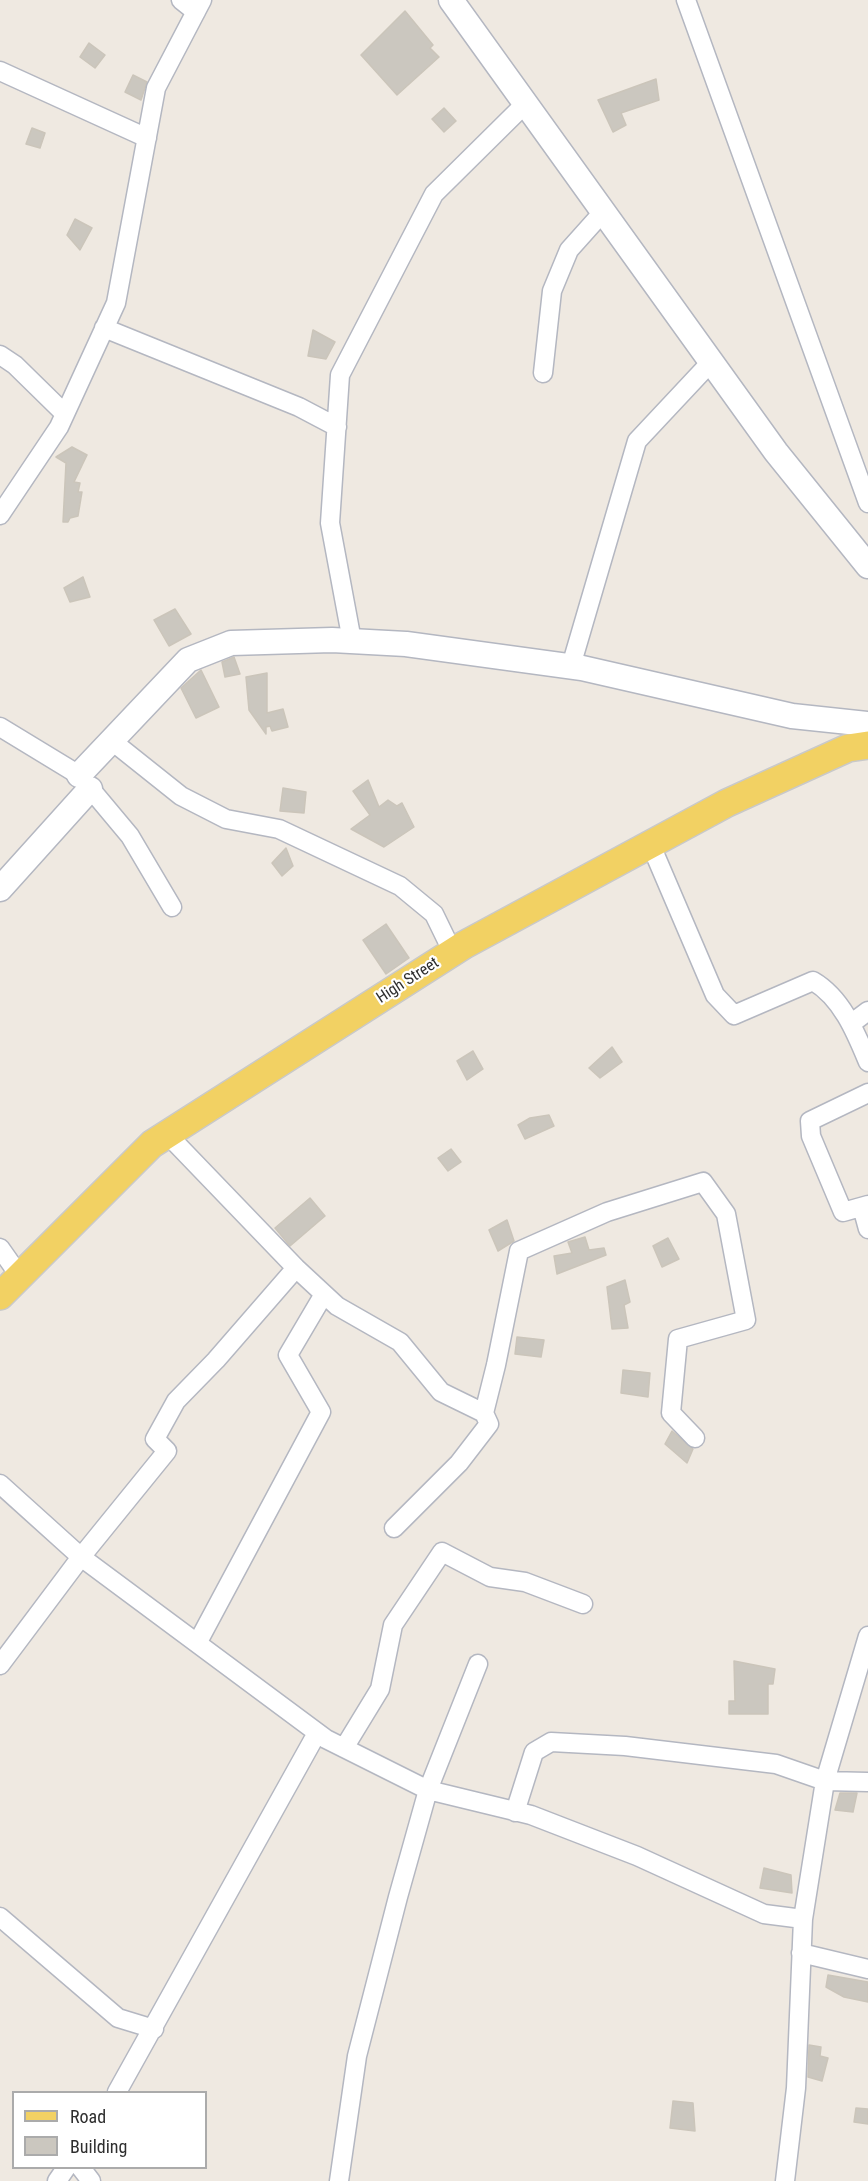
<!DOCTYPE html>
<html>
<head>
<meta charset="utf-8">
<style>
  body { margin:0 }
  #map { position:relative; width:868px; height:2181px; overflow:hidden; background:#efe9e1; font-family:"Roboto Condensed",sans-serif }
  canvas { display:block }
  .legend { position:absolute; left:12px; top:2091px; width:195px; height:78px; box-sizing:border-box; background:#fff; border:2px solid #ababab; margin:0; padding:8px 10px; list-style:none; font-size:18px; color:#2e2e2e }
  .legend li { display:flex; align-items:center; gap:12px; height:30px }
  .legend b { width:30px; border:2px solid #ababab }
</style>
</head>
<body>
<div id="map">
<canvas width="868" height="2181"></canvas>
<ul class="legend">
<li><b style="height:8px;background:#f2d163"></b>Road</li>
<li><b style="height:16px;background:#cbc7bf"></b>Building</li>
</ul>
</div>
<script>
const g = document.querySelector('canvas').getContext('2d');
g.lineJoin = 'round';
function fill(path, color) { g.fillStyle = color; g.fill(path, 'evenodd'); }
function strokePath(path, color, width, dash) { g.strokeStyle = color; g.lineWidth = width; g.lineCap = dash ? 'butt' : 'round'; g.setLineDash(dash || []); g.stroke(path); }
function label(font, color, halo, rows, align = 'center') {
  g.font = font + ' "Roboto Condensed",sans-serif'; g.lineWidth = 4.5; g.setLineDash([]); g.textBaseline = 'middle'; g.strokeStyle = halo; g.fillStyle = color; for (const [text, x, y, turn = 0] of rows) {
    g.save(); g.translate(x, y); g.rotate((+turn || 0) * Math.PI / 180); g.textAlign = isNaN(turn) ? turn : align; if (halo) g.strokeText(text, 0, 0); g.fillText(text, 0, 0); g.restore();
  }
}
const building = new Path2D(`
  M405 11 433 45 430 48 439 57 397 95 361 55Z
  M89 43 105 55 95 68 80 57Z
  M133 75 147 82 141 100 125 92Z
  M656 79 659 100 621 113 626 125 613 132 598 100Z
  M444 108 456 121 444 132 432 119Z
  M32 128 45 133 40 148 26 144Z
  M75 219 92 228 80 250 67 235Z
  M313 330 335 342 326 359 308 356Z
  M72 447 87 455 74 482 80 483 78 492H82L78 516 70 518 68 522H63L66 463 56 457Z
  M83 577 90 597 70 602 64 588Z
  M175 609 191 634 169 646 154 620Z
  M234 657 240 674 225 677 222 662Z
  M201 670 219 707 196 718 181 688Z
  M267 673V713L283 709 288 727 272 731 270 726 266 727V734L249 710 246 677Z
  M368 780 379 807 388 800 397 806 402 803 414 827 384 847 351 829 370 815 353 791Z
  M283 788 306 792 304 813 280 811Z
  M286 848 293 866 282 876 272 863Z
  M386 924 409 958 386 974 363 940Z
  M612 1047 622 1062 600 1078 589 1068Z
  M473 1051 483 1069 467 1080 457 1061Z
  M549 1115 554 1126 525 1139 518 1125 530 1118Z
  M451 1149 461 1162 448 1171 438 1158Z
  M310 1198 325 1216 290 1246 275 1228Z
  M507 1220 514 1241 498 1251 489 1230Z
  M585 1237 589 1250 604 1248 606 1255 557 1274 554 1256 572 1253 568 1242Z
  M668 1238 679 1259 662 1267 653 1246Z
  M625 1280 630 1302 624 1305 628 1328 612 1329 607 1287Z
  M517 1337 544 1340 541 1357 515 1354Z
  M623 1370 650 1373 648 1397 621 1393Z
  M672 1431 693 1449 687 1463 665 1444Z
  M734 1661 775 1669 773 1684H768V1714H729V1701H735Z
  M840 1793H857L853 1812 835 1810Z
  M764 1868 791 1875 792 1893 760 1888Z
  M828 1975 868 1982V2002L844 1997 826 1987Z
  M809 2045 821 2047 820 2056 828 2058 822 2081 808 2077Z
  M673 2101 693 2103 695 2131 670 2128Z
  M856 2108 868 2109V2124L854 2122Z`);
const street = new Path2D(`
  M181 0 196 12
  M686 0 868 503
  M0 71 147 138
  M104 328 299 407 337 427
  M0 355 15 365 65 414
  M543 373 552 291 569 250 603 212
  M0 515 59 427 116 303 156 88 202 0
  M352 641 330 523 340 375 434 194 525 104
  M571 666 637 441 711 362
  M0 727 79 775 130 836 172 907
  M112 741 181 796 226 819 279 829 400 886 434 914 453 953
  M650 843 715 995 734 1015 813 981C842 998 856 1033 868 1062
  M852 1023 868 1011
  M868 1093 810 1121 811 1136 843 1212 868 1205
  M168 1135 296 1268 337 1306 400 1342 441 1392 484 1413 489 1424 459 1463 394 1528
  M862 1207 868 1229
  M0 1248 19 1275
  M484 1413 496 1365 519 1251 607 1212 703 1182 726 1214 746 1320 678 1339 671 1413 695 1438
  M0 1484 81 1557 326 1739 428 1790 531 1815 637 1856 764 1914 803 1919
  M200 1638 321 1412 288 1355 324 1294
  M0 1665 81 1557 167 1451 155 1439 176 1401 216 1360 296 1268
  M344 1748 380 1689 393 1625 442 1552 490 1577 525 1582 583 1604
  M515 1812 534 1752 551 1742 625 1746 776 1764 825 1781 868 1782
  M0 1917 118 2018 154 2029
  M801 1953 868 1969
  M117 2092 317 1733
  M81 2168 91 2181
  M57 2181 66 2168
  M339 2181 357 2056 398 1897 428 1790 478 1664
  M785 2181 796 2088 803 1919 825 1781 868 1636`);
const secondary = new Path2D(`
  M451 0 776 452 868 566
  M79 775 188 660 231 643 332 640 406 644 582 668 792 716 868 724
  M0 889 90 789`);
const primary = new Path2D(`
  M0 1296 152 1144 464 945 727 803 848 748 868 745`);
const streetNames = [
  ["High Street",408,981,-33]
];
fill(building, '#cbc7bf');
strokePath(building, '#cbc5ba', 1.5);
strokePath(street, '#b4b7c1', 21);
strokePath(secondary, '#b4b7c1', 27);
strokePath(primary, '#c9c9c9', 30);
strokePath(street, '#fff', 18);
strokePath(secondary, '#fff', 24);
strokePath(primary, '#f2d163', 27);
label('16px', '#2e2e2e', '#fff', streetNames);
</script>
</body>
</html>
